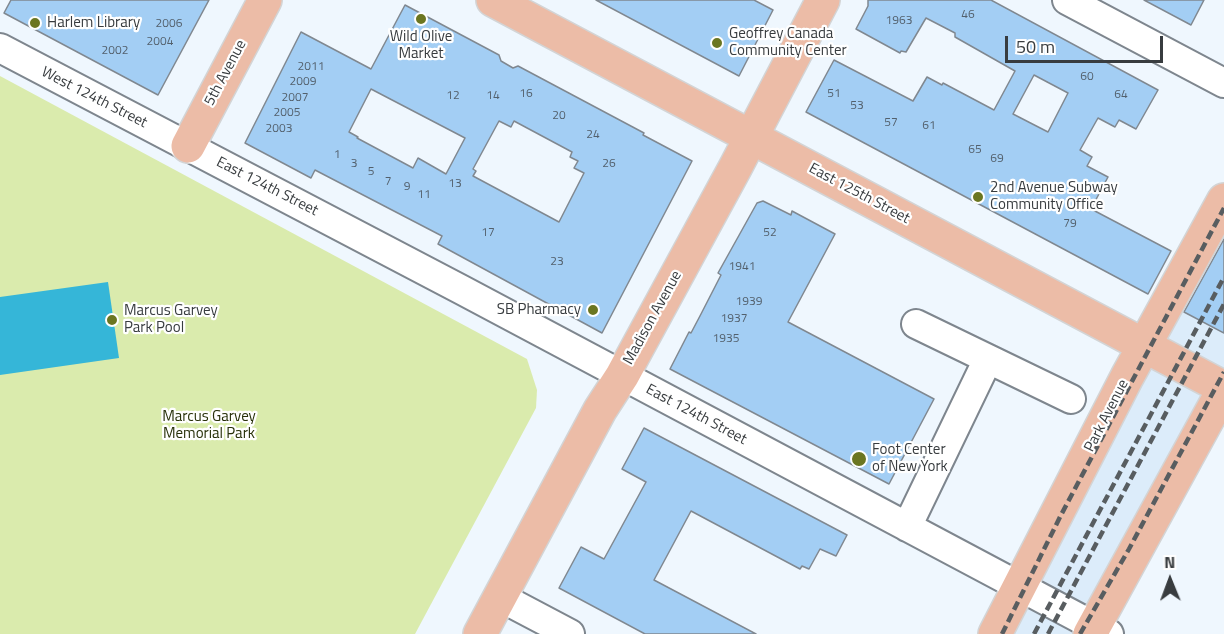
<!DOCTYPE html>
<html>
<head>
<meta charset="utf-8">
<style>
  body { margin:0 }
  #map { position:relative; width:1224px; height:634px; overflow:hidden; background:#eff7fe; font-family:"Titillium Web",sans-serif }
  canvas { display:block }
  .north { position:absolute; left:1140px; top:550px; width:60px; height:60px; -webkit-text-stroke:4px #fff; paint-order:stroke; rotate:359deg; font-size:16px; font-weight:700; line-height:24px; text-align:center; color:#383c3f }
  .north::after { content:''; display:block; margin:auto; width:21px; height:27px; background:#383c3f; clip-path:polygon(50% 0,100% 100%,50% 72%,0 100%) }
  .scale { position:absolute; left:1005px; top:36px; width:158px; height:27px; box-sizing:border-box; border:3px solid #383c3f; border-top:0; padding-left:8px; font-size:18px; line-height:21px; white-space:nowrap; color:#383c3f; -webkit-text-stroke:4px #fff; paint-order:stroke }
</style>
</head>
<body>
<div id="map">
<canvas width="1224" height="634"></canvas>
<div class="north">N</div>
<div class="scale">50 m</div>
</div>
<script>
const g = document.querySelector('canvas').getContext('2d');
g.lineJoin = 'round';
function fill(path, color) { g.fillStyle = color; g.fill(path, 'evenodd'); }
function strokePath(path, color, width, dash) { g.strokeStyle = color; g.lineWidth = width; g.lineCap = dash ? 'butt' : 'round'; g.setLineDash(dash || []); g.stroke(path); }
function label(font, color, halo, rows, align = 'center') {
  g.font = font + ' "Titillium Web",sans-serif'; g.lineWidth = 4.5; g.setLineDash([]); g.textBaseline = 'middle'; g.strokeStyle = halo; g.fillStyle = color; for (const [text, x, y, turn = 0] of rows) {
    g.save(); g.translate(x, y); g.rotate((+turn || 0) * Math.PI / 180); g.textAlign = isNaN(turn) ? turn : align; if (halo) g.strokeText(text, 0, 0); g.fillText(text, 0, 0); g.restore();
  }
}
const built = new Path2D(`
  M1224 204V381L1085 634H998Z`);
const green = new Path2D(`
  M0 76 527 359 537 390 536 408 415 634H0Z`);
const water = new Path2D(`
  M108 282 119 358 0 375V297Z`);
const building = new Path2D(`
  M11 0H209L158 95 4 13Z
  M596 0H754L773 10 739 76Z
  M868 0H991L1158 90 1136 129 1119 120 1115 127 1098 118 1080 150 1092 157 1087 166 1108 177 1092 207 1093 210 1171 251 1148 294 806 112 834 60 913 101 927 77 942 85 943 83 994 110 1015 71 955 37V33L926 18 906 52 901 51 900 53 856 29 868 6ZM1034 75 1068 93 1048 132 1013 114Z
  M1144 0H1204L1191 25Z
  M405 5 499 55 501 61 513 68 518 66 644 133 643 135 692 161 602 333 438 244 442 236 315 170 311 178 245 143 301 32 371 69ZM371 89 465 138 446 174 418 158 413 168 357 138 358 137 349 132ZM499 121 511 127 514 121 572 152 570 157 578 161 574 168 584 173 559 222 473 176 476 171 473 169Z
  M763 201 791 215 792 211 835 234 788 322 934 399 889 484 670 369 689 332 691 333 701 314 721 275 718 273 757 203Z
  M1224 239V333L1184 312Z
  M644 428 847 535 836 556 820 549 809 569 802 566 800 569 691 511 654 580 756 634H645L559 588 581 547 604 559 646 482 622 469Z`);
const minor = new Path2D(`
  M1067 0 1224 83
  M0 48 462 290 1109 634
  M916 324 1071 399
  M907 527 988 359
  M500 597 570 634`);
const major = new Path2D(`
  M493 0 1224 388
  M188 146 265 0
  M480 634 600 410 622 376 735 168 823 0
  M995 634 1127 377 1224 200
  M1090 634 1224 389`);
const rail = new Path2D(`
  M1002 634 1061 515 1224 208
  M1034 634 1224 277
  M1048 634 1224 304
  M1080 634 1129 549 1224 372`);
const markers = [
  [421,19,6,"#6b7621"],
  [35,23,6,"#6b7621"],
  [717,43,6,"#6b7621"],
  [978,197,6,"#6b7621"],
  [593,310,6,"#6b7621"],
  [112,320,6,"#6b7621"],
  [859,459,8,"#6b7621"]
];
const numberNames = [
  ["46",968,15],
  ["1963",899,21],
  ["2006",169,24],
  ["2004",160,42],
  ["2002",115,51],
  ["2011",311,67],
  ["60",1087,77],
  ["2009",303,82],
  ["16",526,94],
  ["51",834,94],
  ["64",1121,95],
  ["12",453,96],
  ["14",493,96],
  ["2007",295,98],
  ["53",857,106],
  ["2005",287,113],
  ["20",559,116],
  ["57",891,123],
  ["61",929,126],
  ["2003",279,129],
  ["24",593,135],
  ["65",975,150],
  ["1",337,155],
  ["69",997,159],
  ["3",354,164],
  ["26",609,164],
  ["5",371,172],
  ["7",388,182],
  ["13",455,184],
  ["9",407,187],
  ["11",424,195],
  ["79",1070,224],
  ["17",488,233],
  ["52",770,233],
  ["23",557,262],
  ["1941",742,267],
  ["1939",749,302],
  ["1937",734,319],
  ["1935",726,339]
];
const poiNames = [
  ["Harlem Library",47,23],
  ["Geoffrey Canada",729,34],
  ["Community Center",729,51],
  ["Wild Olive",421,37,"center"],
  ["Market",421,54,"center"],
  ["2nd Avenue Subway",990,188],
  ["Community Office",990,205],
  ["SB Pharmacy",581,310,"right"],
  ["Marcus Garvey",124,311],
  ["Park Pool",124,328],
  ["Foot Center",872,450],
  ["of New York",872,467]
];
const streetNames = [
  ["5th Avenue",226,73,-62],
  ["West 124th Street",94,98,27],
  ["East 124th Street",267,187,27],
  ["East 125th Street",859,194,28],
  ["Madison Avenue",653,318,-61],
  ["East 124th Street",696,415,28],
  ["Park Avenue",1107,416,-63]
];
const parkNames = [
  ["Marcus Garvey",209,417],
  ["Memorial Park",209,434]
];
fill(built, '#dcecfa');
fill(green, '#daebad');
fill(water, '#35b6d8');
fill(building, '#a3cef4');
strokePath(building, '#808890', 1.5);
strokePath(minor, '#7e868e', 32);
strokePath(major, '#d3d4d5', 36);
strokePath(minor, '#fff', 28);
strokePath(major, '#ecbca7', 33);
strokePath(rail, '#585d60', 4.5, [9, 4.5]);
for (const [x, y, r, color] of markers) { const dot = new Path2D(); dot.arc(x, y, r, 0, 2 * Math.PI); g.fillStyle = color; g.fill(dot); strokePath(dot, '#fff', 2); }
label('12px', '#53606c', null, numberNames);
label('15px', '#383c3f', '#fff', poiNames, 'left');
label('15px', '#383c3f', '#fff', streetNames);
label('15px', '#273009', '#fff', parkNames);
</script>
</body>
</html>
